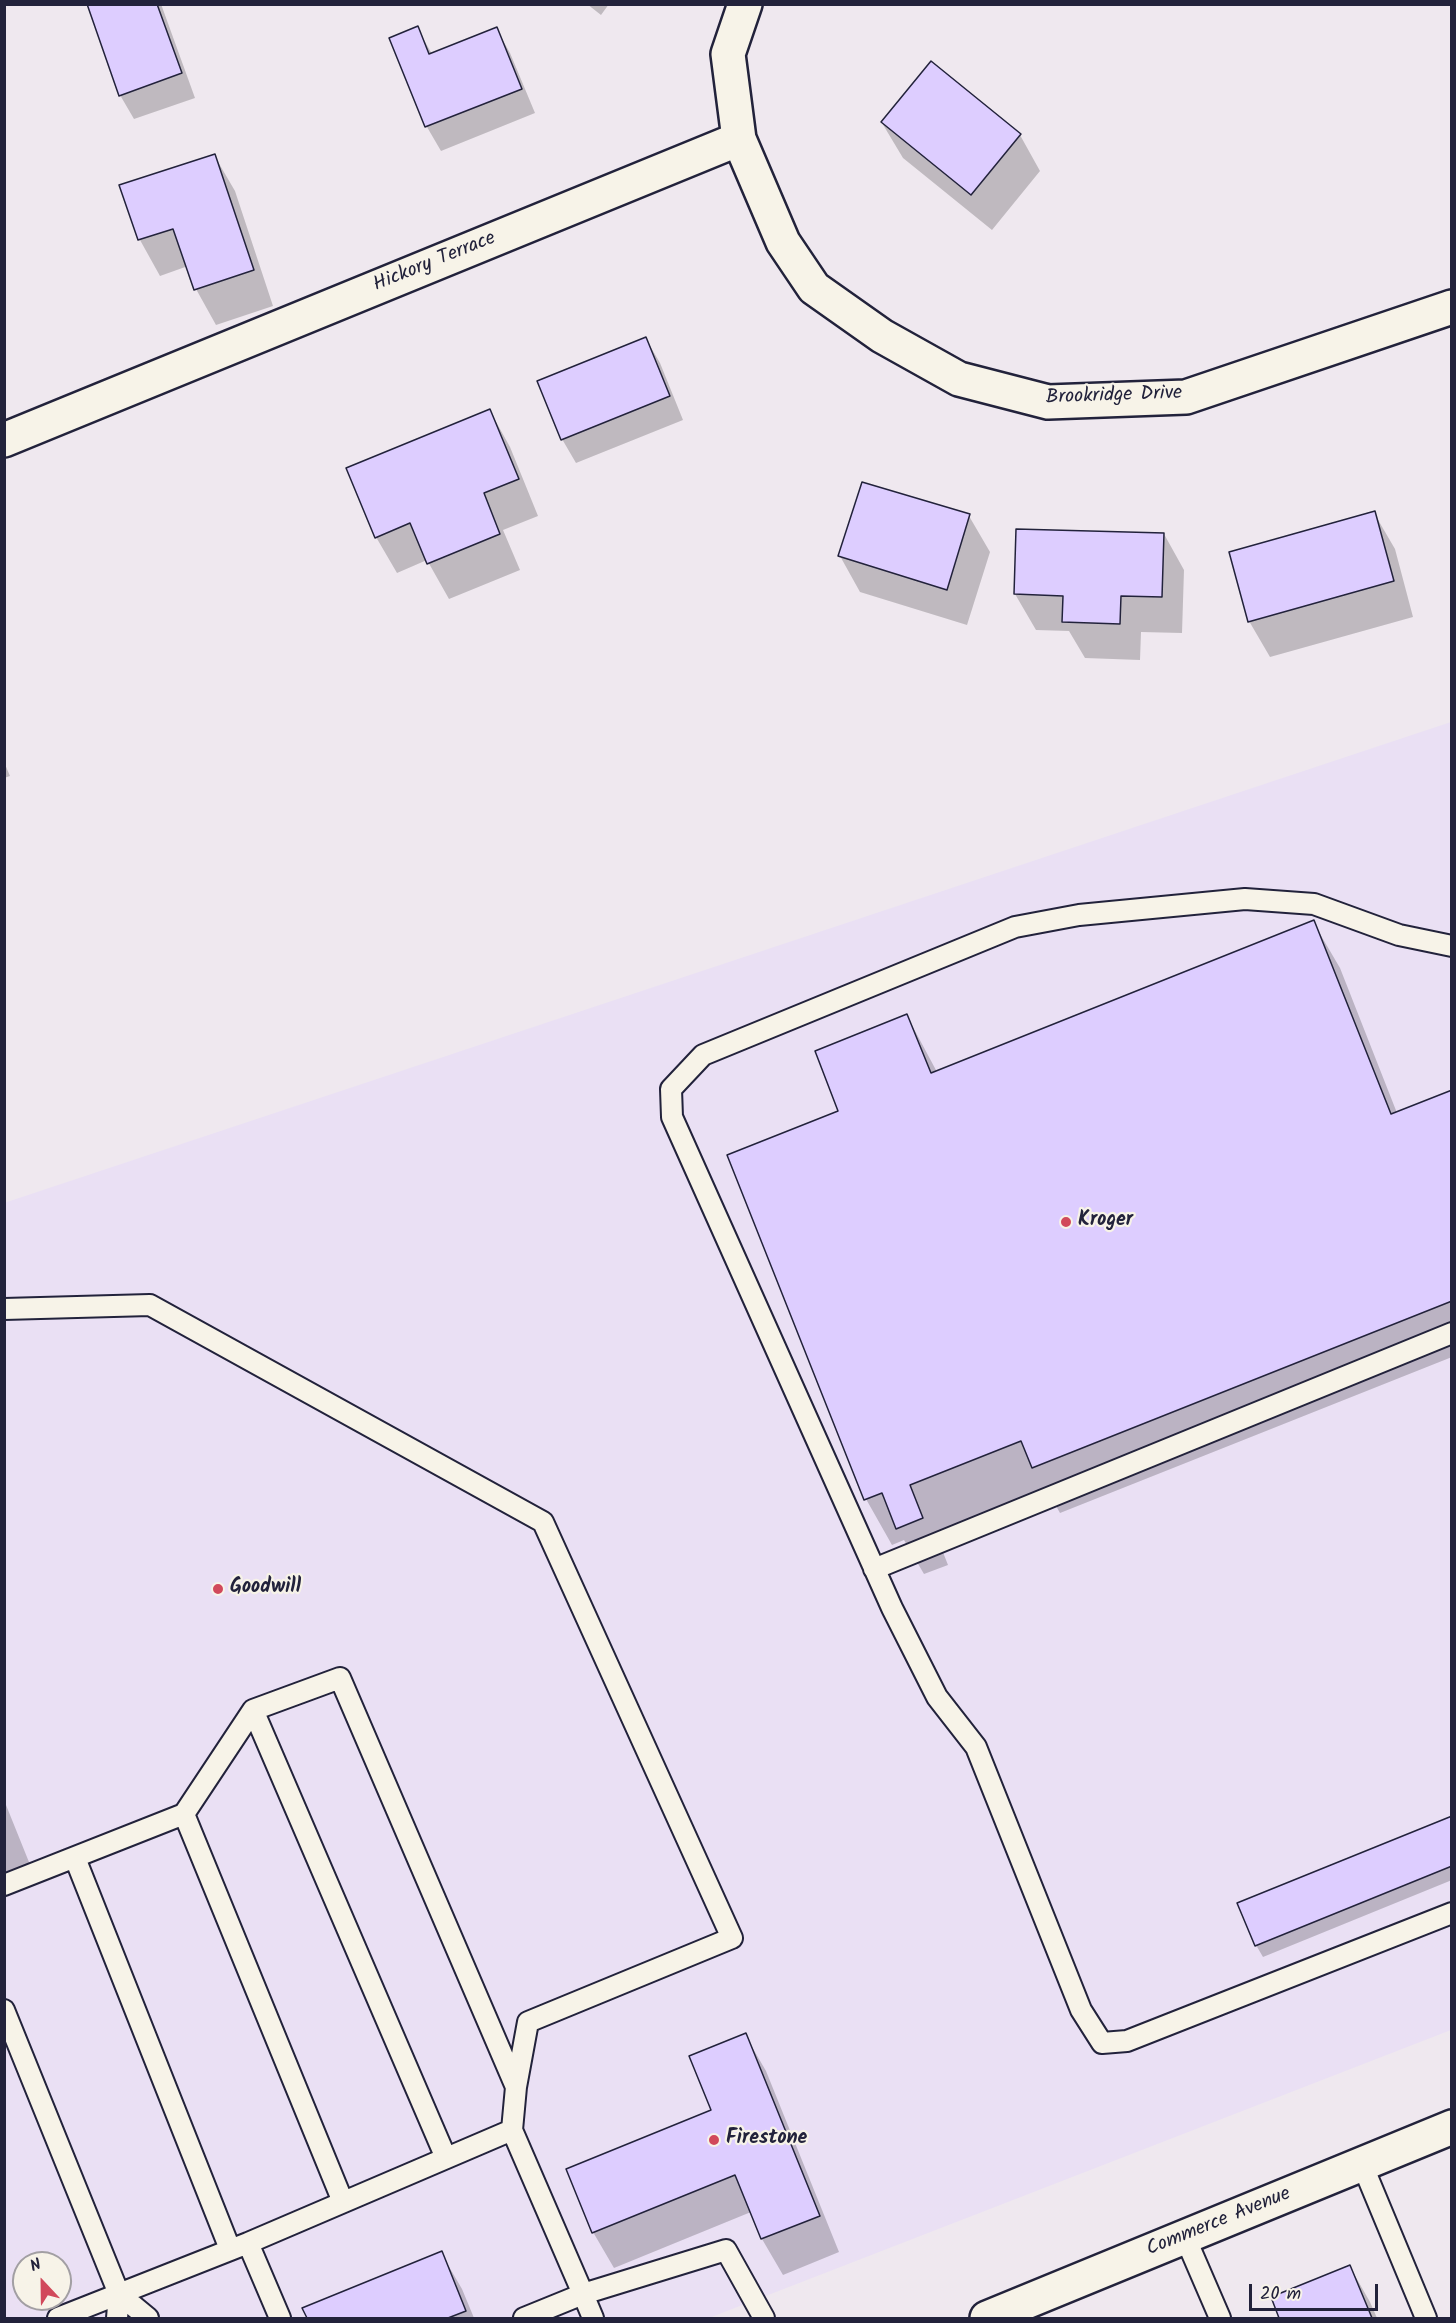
<!DOCTYPE html>
<html>
<head>
<meta charset="utf-8">
<style>
  body { margin:0 }
  #map { position:relative; width:1456px; height:2323px; overflow:hidden; background:#efe8ef; font-family:Kalam,sans-serif }
  canvas { display:block }
  .frame { position:absolute; inset:0; border:6px solid #22223b; pointer-events:none }
  .north { position:absolute; left:12px; top:2251px; width:60px; height:60px; box-sizing:border-box; background:#f7f3e8; border:2px solid #a29fa3; border-radius:50%; rotate:338deg; font-size:16px; font-weight:700; line-height:24px; text-align:center; color:#22223b }
  .north::after { content:''; display:block; margin:auto; width:21px; height:27px; background:#d1495b; clip-path:polygon(50% 0,100% 100%,50% 72%,0 100%) }
  .scale { position:absolute; left:1249px; top:2284px; width:129px; height:27px; box-sizing:border-box; border:3px solid #22223b; border-top:0; padding-left:8px; font-size:18px; line-height:21px; white-space:nowrap; color:#22223b; -webkit-text-stroke:4px #f7f3e8; paint-order:stroke }
</style>
</head>
<body>
<div id="map">
<canvas width="1456" height="2323"></canvas>
<div class="frame"></div>
<div class="north">N</div>
<div class="scale">20 m</div>
</div>
<script>
const g = document.querySelector('canvas').getContext('2d');
g.lineJoin = 'round';
function fill(path, color) { g.fillStyle = color; g.fill(path, 'evenodd'); }
function strokePath(path, color, width, dash) { g.strokeStyle = color; g.lineWidth = width; g.lineCap = dash ? 'butt' : 'round'; g.setLineDash(dash || []); g.stroke(path); }
function label(font, color, halo, rows, align = 'center') {
  g.font = font + ' Kalam,sans-serif'; g.lineWidth = 4.5; g.setLineDash([]); g.textBaseline = 'middle'; g.strokeStyle = halo; g.fillStyle = color; for (const [text, x, y, turn = 0] of rows) {
    g.save(); g.translate(x, y); g.rotate((+turn || 0) * Math.PI / 180); g.textAlign = isNaN(turn) ? turn : align; if (halo) g.strokeText(text, 0, 0); g.fillText(text, 0, 0); g.restore();
  }
}
const built = new Path2D(`
  M1451 722V2030L709 2318H5L4 1203ZM24 2263H60V2299H24Z`);
const shadow = new Path2D(`
  M88 4H161L195 98 134 119 120 95Z
  M587 4H609L601 15Z
  M417 28 432 54 496 28 510 53 535 113 441 151 427 127 391 38Z
  M882 123 1020 135 1040 171 992 230 903 158Z
  M214 155 235 191 273 306 216 325 196 289 188 266 160 276 140 240 121 186Z
  M646 339 660 363 683 420 576 463 562 439Z
  M490 411 510 447 538 516 503 530 520 570 449 599 427 560 397 573 376 537Z
  M1374 513 1395 549 1413 617 1270 657 1249 621Z
  M969 516 990 552 967 625 860 592 840 556Z
  M1017 530 1164 534 1184 570 1182 633 1141 632 1140 660 1085 658 1069 631 1036 630 1015 594Z
  M4 762 10 776 4 778Z
  M1313 922 1340 968 1397 1113 1452 1092V1357L1060 1513 1046 1488 935 1532 948 1565 924 1574 904 1540 892 1545 866 1499 840 1112 907 1016 937 1072Z
  M4 1800 35 1877 4 1889Z
  M1452 1818V1880L1263 1957 1256 1945Z
  M745 2035 766 2071 839 2252 783 2275 762 2239 751 2212 614 2268 593 2232 713 2111Z
  M441 2253 462 2289 474 2318H308L304 2309Z
  M1350 2267 1370 2302 1377 2318H1281L1273 2298Z`);
const building = new Path2D(`
  M87 4H157L182 73 119 96Z
  M418 26 429 54 497 27 522 89 425 127 389 38Z
  M931 61 1021 134 971 195 881 122Z
  M215 154 254 270 194 290 173 229 138 240 119 185Z
  M646 337 670 396 561 440 537 381Z
  M490 409 519 479 484 493 500 534 427 564 410 523 375 538 346 468Z
  M862 482 970 514 947 590 838 556Z
  M1375 511 1394 581 1248 622 1229 552Z
  M1016 529 1164 533 1162 597 1121 596 1120 624 1062 622 1063 596 1014 594Z
  M1314 920 1391 1114 1452 1090V1301L1032 1468 1021 1441 910 1485 923 1518 896 1529 882 1493 864 1500 727 1155 838 1111 815 1051 907 1014 931 1073Z
  M1452 1816V1866L1255 1946 1237 1903Z
  M746 2033 820 2216 761 2239 735 2175 592 2233 566 2169 711 2110 689 2056Z
  M442 2251 466 2311 448 2318H307L302 2308Z
  M1350 2265 1372 2318H1279L1271 2297Z`);
const lane = new Path2D(`
  M1452 946 1399 935 1314 904 1245 899 1079 915 1015 927 703 1055 671 1089 672 1117 892 1608 937 1697 976 1747 1081 2010 1102 2043 1127 2041 1452 1913
  M4 1309 150 1305 543 1522 732 1938 528 2022 516 2087 512 2130 248 2243 58 2318
  M874 1569 1452 1333
  M253 1710 446 2158
  M184 1814 343 2202
  M75 1858 230 2249
  M4 1885 184 1814 253 1710 340 1678 516 2087
  M4 2010 119 2294 117 2318
  M512 2130 583 2294 726 2250 764 2318
  M1362 2164 1426 2318
  M1185 2237 1220 2318
  M248 2243 280 2318
  M119 2294 148 2318
  M524 2318 583 2294 593 2318`);
const street = new Path2D(`
  M745 4 728 54 739 139 783 242 814 288 882 336 959 379 1048 402 1186 397 1452 307
  M4 440 739 139`);
const primary = new Path2D(`
  M987 2318 1452 2127`);
const markers = [
  [1066,1222,6,"#d1495b"],
  [218,1589,6,"#d1495b"],
  [714,2140,6,"#d1495b"]
];
const streetNames = [
  ["Hickory Terrace",435,263,-22],
  ["Brookridge Drive",1114,397,-2],
  ["Commerce Avenue",1219,2223,-22]
];
const poiNames = [
  ["Kroger",1078,1222],
  ["Goodwill",230,1589],
  ["Firestone",726,2140]
];
fill(built, '#eae0f4');
fill(shadow, '#0003');
fill(building, '#ddcdff');
strokePath(building, '#22223b', 1.5);
strokePath(lane, '#22223b', 24);
strokePath(street, '#22223b', 38);
strokePath(primary, '#22223b', 38);
strokePath(lane, '#f7f3e8', 20);
strokePath(street, '#f7f3e8', 33);
strokePath(primary, '#f7f3e8', 33);
for (const [x, y, r, color] of markers) { const dot = new Path2D(); dot.arc(x, y, r, 0, 2 * Math.PI); g.fillStyle = color; g.fill(dot); strokePath(dot, '#f7f3e8', 2); }
label('20px', '#22223b', '#f7f3e8', streetNames);
label('bold 20px', '#22223b', '#f7f3e8', poiNames, 'left');
</script>
</body>
</html>
